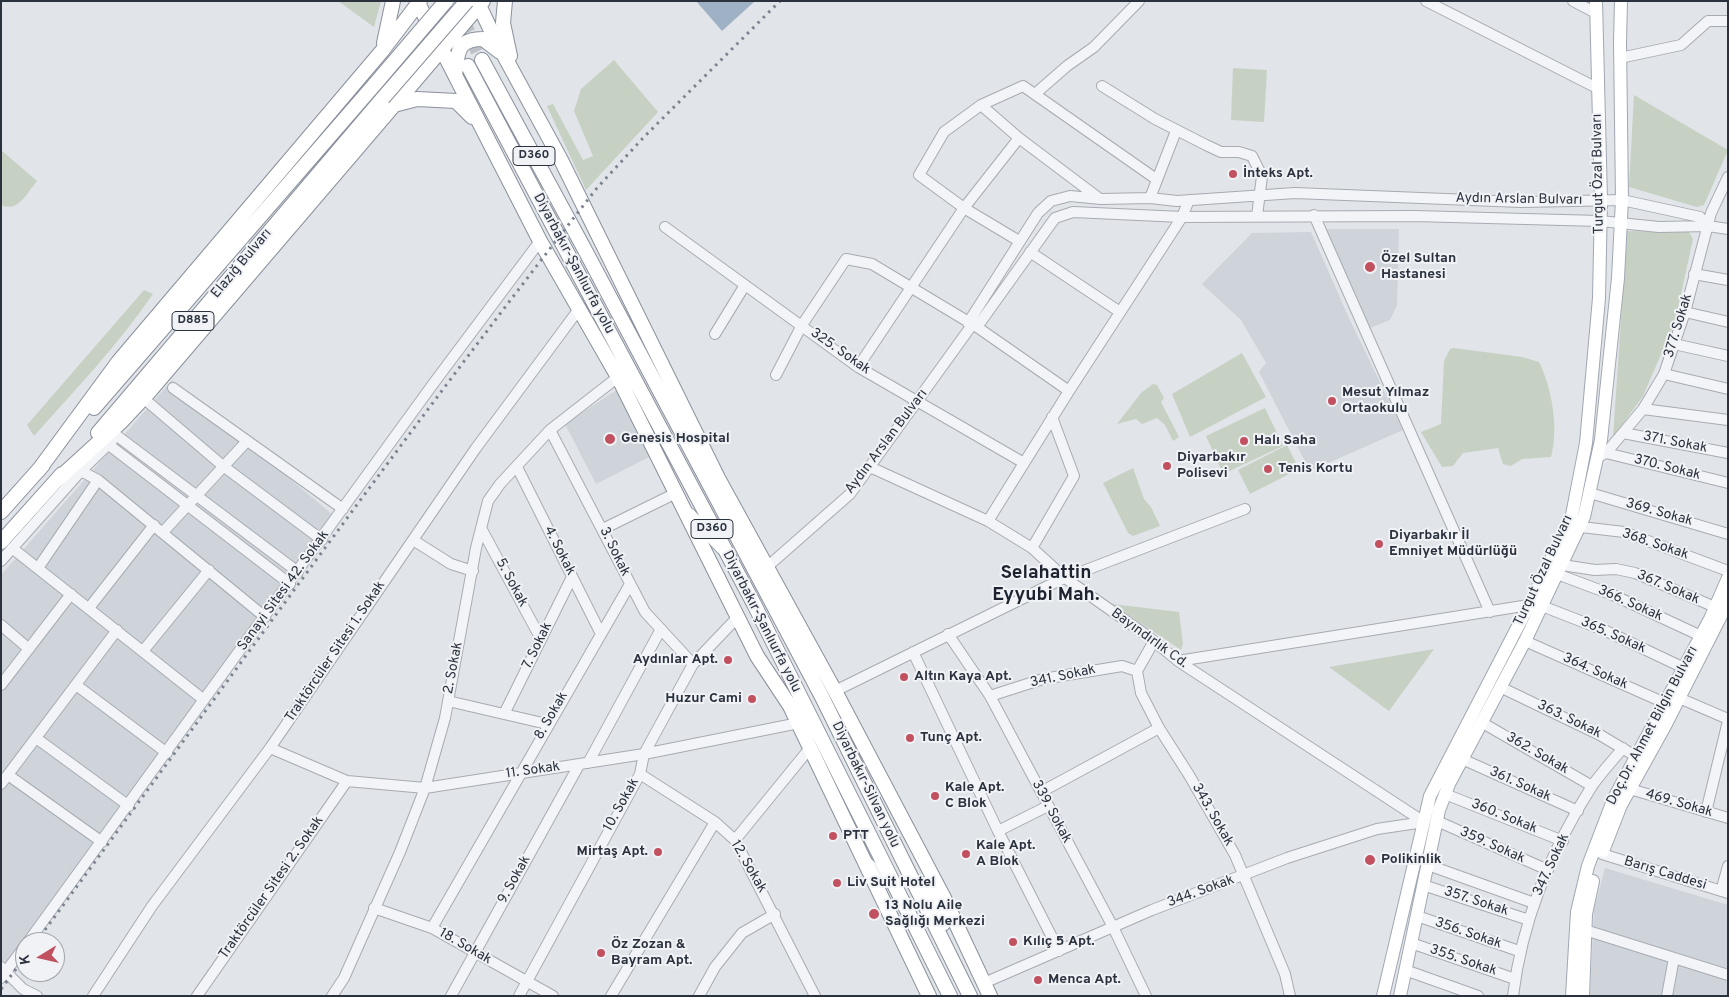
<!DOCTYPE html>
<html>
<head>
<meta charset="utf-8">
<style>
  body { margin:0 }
  #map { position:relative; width:1729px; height:997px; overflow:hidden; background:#e1e4e8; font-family:Overpass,sans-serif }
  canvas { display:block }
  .frame { position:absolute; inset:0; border:2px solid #2b323e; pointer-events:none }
  .north { position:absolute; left:15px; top:932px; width:50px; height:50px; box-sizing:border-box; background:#f0f2f6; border:1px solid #a1a5ac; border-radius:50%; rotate:261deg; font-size:14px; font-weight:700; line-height:20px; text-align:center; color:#2b323e }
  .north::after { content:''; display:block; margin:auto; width:18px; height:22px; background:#c25160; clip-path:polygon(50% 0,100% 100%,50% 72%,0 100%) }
</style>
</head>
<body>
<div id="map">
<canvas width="1729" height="997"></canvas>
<div class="frame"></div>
<div class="north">K</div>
</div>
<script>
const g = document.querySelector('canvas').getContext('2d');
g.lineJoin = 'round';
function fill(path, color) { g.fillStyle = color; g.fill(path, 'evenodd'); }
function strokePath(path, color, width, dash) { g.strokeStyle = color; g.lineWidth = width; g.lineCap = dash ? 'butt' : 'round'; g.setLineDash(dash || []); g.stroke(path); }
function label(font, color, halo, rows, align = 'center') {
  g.font = font + ' Overpass,sans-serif'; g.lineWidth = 4; g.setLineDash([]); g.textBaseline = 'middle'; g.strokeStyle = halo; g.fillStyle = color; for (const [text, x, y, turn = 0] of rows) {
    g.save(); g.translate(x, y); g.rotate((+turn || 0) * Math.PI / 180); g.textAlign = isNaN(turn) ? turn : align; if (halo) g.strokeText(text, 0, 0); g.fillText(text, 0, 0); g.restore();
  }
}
const built = new Path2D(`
  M1326 229H1399L1397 305 1390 320 1370 328Z
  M1311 232 1349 318 1403 430 1310 471 1259 372 1266 363 1241 320 1202 284 1252 233Z
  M172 380 333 515 80 868 1 971V575Z
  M618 389 655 454 596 484 565 424Z
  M1605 868 1728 905V996H1590L1594 910Z`);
const green = new Path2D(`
  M338 1H381L374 27Z
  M614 60 658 112 586 190 547 106 553 104 583 160 593 156 574 111 581 89Z
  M1233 68 1267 70 1264 122 1231 120Z
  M1634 95 1728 150 1704 205 1697 207 1629 187Z
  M1 150 37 181C27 193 18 213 1 205Z
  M1627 231 1689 232 1693 239 1675 322 1643 396 1613 437Z
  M144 290 153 294C118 345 75 390 34 436L27 425Z
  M1454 348 1522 357 1539 362C1552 388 1559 429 1551 457L1522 459 1511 466 1503 464 1498 448 1463 453 1453 466 1442 467 1421 432 1441 424 1444 361 1450 349Z
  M1242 353 1266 397 1190 437 1172 394Z
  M1153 384 1157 385 1164 398 1161 402 1179 437 1173 441 1165 425 1157 418 1142 424 1136 419 1117 424 1141 393Z
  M1265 408 1283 446 1223 474 1206 436Z
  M1287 445 1299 469 1250 494 1238 470Z
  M1133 468 1144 499 1151 507 1160 526 1133 536 1128 533 1103 483Z
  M1112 604 1179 612 1183 644 1181 650Z
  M1434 649 1389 711 1329 667Z`);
const water = new Path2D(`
  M696 1H753L754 2 722 31Z`);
const highwayTunnel = new Path2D(`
  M453 1 482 60`);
const minor = new Path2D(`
  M1426 1 1597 88
  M1573 1 1596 13
  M1620 58 1681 45 1708 21H1728
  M1102 86 1155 119 1206 145 1221 152H1239L1252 156 1262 176 1257 216
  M1035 94 1067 66 1094 47 1139 1
  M981 105 1019 138 1100 199
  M1150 198 1176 131
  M1314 215 1490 612
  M1708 226 1728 229
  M665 227 858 367 1024 463
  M1019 241 964 208 919 175 944 132 981 105 1023 86 1156 179
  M1030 252 1120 312
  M1694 274 1728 280
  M1685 312 1728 322
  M968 323 1038 213 1051 201 1070 196 1101 199 1150 198 1177 201 1295 193 1521 202 1622 200 1700 217 1708 226 1659 227 1600 221 1414 216 1182 217 1073 212 1055 218 977 327
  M715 334 745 285
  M1674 344 1728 356
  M858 367 964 208 1019 138
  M1664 374 1728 389
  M776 375 802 325 846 259 872 264 977 327 1069 391
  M173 388 343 509
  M142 397 223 466 322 540
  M1643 409 1728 420
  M550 430 645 612 693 664
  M1623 433 1728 453
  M116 435 298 572
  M109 445 290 584
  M1606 453 1728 483
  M1598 457 1606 453 1643 409 1664 374 1685 312 1711 213 1728 177
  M517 467 601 634
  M870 467 988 521 1032 548 1065 578 1149 637 1178 661 1424 822
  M81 471 98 480 265 617
  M1590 493 1728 534
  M988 521 1069 391 1182 217 1189 200
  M1581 527 1624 532 1728 571
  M481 528 541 639
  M603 529 676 493
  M163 532 247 441
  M413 540 451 564 473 571
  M12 548 204 700
  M1032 548 1074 476 1052 417
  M1 561 81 471 112 441
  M1562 565 1595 570 1616 569 1635 573 1715 607
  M767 567 850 494 972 325
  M38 568 98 480
  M1557 574 1613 595 1701 636
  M1542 606 1606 631 1684 668
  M89 608 154 525
  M1 625 29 649
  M948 634 990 696 1113 927 1146 996
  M1154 641 1137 671 1141 693 1159 728 1189 775 1235 855 1285 974 1290 996
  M1525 641 1665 703
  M143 651 209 570
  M913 652 998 831 1059 951
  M1178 661 1529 605
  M1 685 71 594
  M76 685 167 753
  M1500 687 1600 735 1637 757
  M835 691 1060 580 1245 509
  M990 696 1043 679 1122 666 1137 671
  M1679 698 1728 719
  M448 701 547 724
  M504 714 572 577
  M1481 722 1592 786
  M36 738 129 806
  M270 748 347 781 425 788 644 754 799 723
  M1462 759 1578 811
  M588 763 661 629
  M640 774 715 822 735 840 815 996
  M8 775 102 842
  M1 784 117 630
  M1630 789 1728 818
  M1041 792 1159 728
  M1445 794 1563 841
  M1706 812 1728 721
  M1437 821 1548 870
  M998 831 1048 806
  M735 840 810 748
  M1602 854 1728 893
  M867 862 892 884
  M1428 865 1534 903
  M1423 885 1529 920
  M1721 891 1728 866
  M374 908 432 928 553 996
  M1417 916 1519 951
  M432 928 630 584
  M1585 930 1728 975
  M28 942 433 384 540 241
  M1411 943 1515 979
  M1 967 23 989 37 996
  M1405 970 1478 996
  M1 978 25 946
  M984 983 1152 910 1287 858 1377 829 1424 822
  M93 996 152 906 270 748 476 448 579 309
  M197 996 347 781
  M332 996 344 978 400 852 425 788 445 718 476 548 488 501 500 484 550 430 618 377
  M451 996 579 765
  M519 996 640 774 644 754 693 664 733 622
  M611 996 715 822
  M699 996 715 967 742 933 775 914
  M1513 996C1522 921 1551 850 1592 786 1601 773 1613 760 1623 748
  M1667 996 1674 958`);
const major = new Path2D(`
  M689 514 722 548
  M1603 851 1621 805 1666 724 1728 602
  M1383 996 1430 796 1529 605 1572 515 1586 443 1599 298 1601 201 1596 1
  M1400 996 1439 810 1449 784 1525 641 1584 517 1601 440 1618 278 1622 200 1620 42 1621 1
  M1572 996 1577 912 1588 866 1614 798 1710 619 1728 578
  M1583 996 1586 914 1593 881`);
const highway = new Path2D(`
  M417 1 540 241 618 377 757 656 790 706 929 996
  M477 1 495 39 561 160 718 478 835 691 944 898 990 996
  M505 1 503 23 510 56
  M384 43 393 1
  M482 60 586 252 822 697 970 996
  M468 66 754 604 950 996
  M455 75C458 53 456 39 483 39L500 52
  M398 104 417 99 456 101 472 117
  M94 408 375 84
  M98 433 383 98
  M38 471 119 361 382 51 420 1
  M56 481 122 421 149 392 483 1
  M1 512 43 465
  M1 542 62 474
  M928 883 943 924`);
const rail = new Path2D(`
  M36 942C222 690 404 435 597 188L644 137 780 1
  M1 989 25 957`);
const highwayBridge = new Path2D(`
  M375 84 446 1
  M383 98 467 1`);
const markers = [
  [1233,174,5,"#c25160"],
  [1370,267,6,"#c25160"],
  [1332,401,5,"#c25160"],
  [610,439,6,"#c25160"],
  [1244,441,5,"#c25160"],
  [1167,466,5,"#c25160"],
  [1268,469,5,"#c25160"],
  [1379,544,5,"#c25160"],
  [728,660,5,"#c25160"],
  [904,677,5,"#c25160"],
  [752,699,5,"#c25160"],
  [910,738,5,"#c25160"],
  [935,796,5,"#c25160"],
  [833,836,5,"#c25160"],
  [658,852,5,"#c25160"],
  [966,854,5,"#c25160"],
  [1370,860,6,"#c25160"],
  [837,883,5,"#c25160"],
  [874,914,6,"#c25160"],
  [1013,942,5,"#c25160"],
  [601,953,5,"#c25160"],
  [1038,980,5,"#c25160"]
];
const shields = [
  [534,156,42],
  [193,321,42],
  [712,529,42]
];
const shieldNames = [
  ["D360",534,156],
  ["D885",193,321],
  ["D360",712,529]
];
const poiNames = [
  ["İnteks Apt.",1243,174],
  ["Özel Sultan",1381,259],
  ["Hastanesi",1381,275],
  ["Mesut Yılmaz",1342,393],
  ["Ortaokulu",1342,409],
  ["Genesis Hospital",621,439],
  ["Halı Saha",1254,441],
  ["Diyarbakır",1177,458],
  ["Polisevi",1177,474],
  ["Tenis Kortu",1278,469],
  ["Diyarbakır İl",1389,536],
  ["Emniyet Müdürlüğü",1389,552],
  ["Aydınlar Apt.",718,660,"right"],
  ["Altın Kaya Apt.",914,677],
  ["Huzur Cami",742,699,"right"],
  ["Tunç Apt.",920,738],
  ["Kale Apt.",945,788],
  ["C Blok",945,804],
  ["PTT",843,836],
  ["Kale Apt.",976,846],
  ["A Blok",976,862],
  ["Mirtaş Apt.",648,852,"right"],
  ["Polikinlik",1381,860],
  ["Liv Suit Hotel",847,883],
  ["13 Nolu Aile",885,906],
  ["Sağlığı Merkezi",885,922],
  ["Kılıç 5 Apt.",1023,942],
  ["Öz Zozan &",611,945],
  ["Bayram Apt.",611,961],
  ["Menca Apt.",1048,980]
];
const streetNames = [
  ["Turgut Özal Bulvarı",1599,174,-91],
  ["Aydın Arslan Bulvarı",1519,200,1],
  ["Elazığ Bulvarı",242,264,-50],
  ["Diyarbakır-Şanlıurfa yolu",573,264,62],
  ["377. Sokak",1679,326,-73],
  ["325. Sokak",840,352,35],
  ["Aydın Arslan Bulvarı",887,442,-53],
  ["371. Sokak",1675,443,11],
  ["370. Sokak",1667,468,14],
  ["369. Sokak",1659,513,16],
  ["368. Sokak",1655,545,19],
  ["4. Sokak",559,551,63],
  ["3. Sokak",614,552,64],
  ["Turgut Özal Bulvarı",1544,571,-65],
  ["5. Sokak",511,583,62],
  ["367. Sokak",1668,588,23],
  ["Sanayi Sitesi 42. Sokak",284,591,-54],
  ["366. Sokak",1630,604,24],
  ["Diyarbakır-Şanlıurfa yolu",761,622,63],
  ["365. Sokak",1613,636,24],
  ["Bayındırlık Cd.",1149,639,36],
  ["7. Sokak",538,646,-64],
  ["Traktörcüler Sitesi 1. Sokak",336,652,-56],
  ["2. Sokak",454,668,-79],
  ["364. Sokak",1595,672,24],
  ["341. Sokak",1063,677,-12],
  ["8. Sokak",552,716,-60],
  ["363. Sokak",1569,720,26],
  ["Doç.Dr. Ahmet Bilgin Bulvarı",1653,726,-62],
  ["362. Sokak",1537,754,30],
  ["11. Sokak",533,771,-8],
  ["Diyarbakır-Silvan yolu",865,785,64],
  ["361. Sokak",1520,785,24],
  ["469. Sokak",1679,804,16],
  ["10. Sokak",622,805,-61],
  ["339. Sokak",1051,812,62],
  ["343. Sokak",1212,815,60],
  ["360. Sokak",1504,817,22],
  ["359. Sokak",1492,846,24],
  ["347. Sokak",1552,865,-65],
  ["12. Sokak",748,867,60],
  ["Barış Caddesi",1665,874,17],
  ["9. Sokak",515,880,-61],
  ["Traktörcüler Sitesi 2. Sokak",272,888,-55],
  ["344. Sokak",1201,892,-20],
  ["357. Sokak",1476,902,18],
  ["356. Sokak",1468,934,19],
  ["18. Sokak",465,947,30],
  ["355. Sokak",1463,961,19]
];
const districtNames = [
  ["Selahattin",1046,574],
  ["Eyyubi Mah.",1046,596]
];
fill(built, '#cfd3da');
fill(green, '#c6d1c3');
fill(water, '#9fb1c5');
strokePath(highwayTunnel, '#bdc0c6', 14, [14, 7]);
strokePath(minor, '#a7abb2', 12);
strokePath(major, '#a1a8b3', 14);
strokePath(highway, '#8a919d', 16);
strokePath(minor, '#f3f4f7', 10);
strokePath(major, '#fff', 12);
strokePath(highway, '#fff', 14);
strokePath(rail, '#7c8390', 3, [2.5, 5]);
strokePath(highwayBridge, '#8a919d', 16, []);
strokePath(highwayBridge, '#fff', 14);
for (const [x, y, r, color] of markers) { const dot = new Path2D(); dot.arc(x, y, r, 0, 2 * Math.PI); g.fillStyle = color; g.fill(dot); strokePath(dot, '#f0f2f6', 2); }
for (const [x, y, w] of shields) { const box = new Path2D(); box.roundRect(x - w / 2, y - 9.5, w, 19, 4); g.fillStyle = '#f0f2f6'; g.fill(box); strokePath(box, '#2b323e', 1); }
label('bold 12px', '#2b323e', null, shieldNames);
label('bold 14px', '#2b323e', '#f0f2f6', poiNames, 'left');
label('14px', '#2b323e', '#f0f2f6', streetNames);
label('bold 19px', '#1d232f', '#f0f2f6', districtNames);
</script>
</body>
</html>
